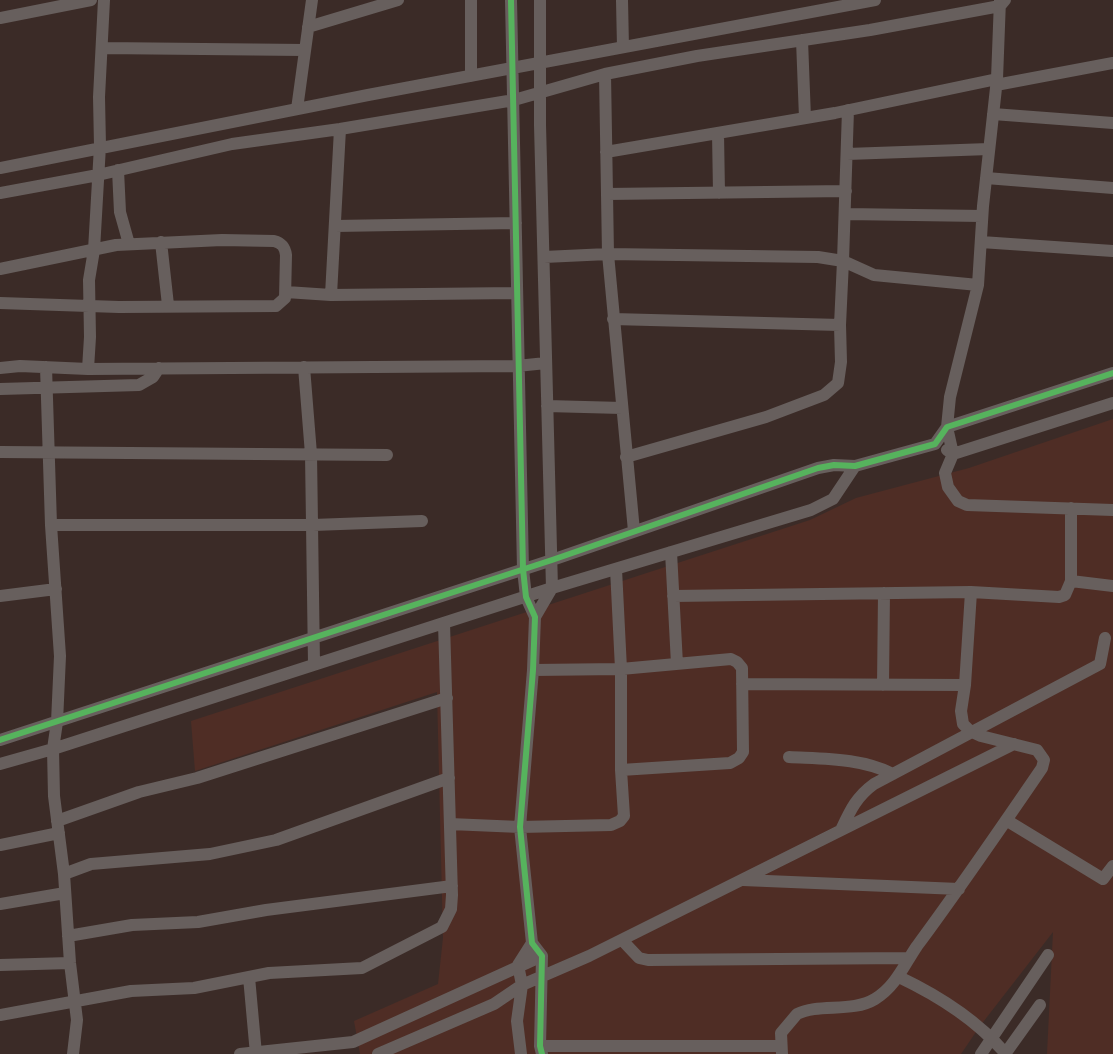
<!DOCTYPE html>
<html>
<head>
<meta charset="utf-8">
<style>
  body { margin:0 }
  canvas { display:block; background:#3b2b27 }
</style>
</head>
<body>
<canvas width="1113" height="1054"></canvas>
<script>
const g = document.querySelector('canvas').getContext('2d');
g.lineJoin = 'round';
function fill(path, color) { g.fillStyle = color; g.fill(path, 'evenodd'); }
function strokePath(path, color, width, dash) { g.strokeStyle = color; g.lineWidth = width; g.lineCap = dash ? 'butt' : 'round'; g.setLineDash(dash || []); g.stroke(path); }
const built = new Path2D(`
  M1113 419V1054H1047L1053 932 980 1026 961 1054H360L354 1021 438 984 443 938 437 692 195 771 191 721 810 520 856 498 969 468Z`);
const street = new Path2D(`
  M471 0V76
  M511 0 523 569 526 597 535 617 533 670 520 827 532 943 542 956 540 1046 542 1054
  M622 0 623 47
  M1000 0 997 79 983 206 978 285 950 397 947 427 953 454 945 473 948 487 958 501 967 505 1113 510
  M0 18 91 0
  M308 27 398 0
  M802 40 805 118
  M102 48 304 50
  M605 74 608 254 634 531
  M996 85 1113 63
  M297 109 312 0
  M993 114 1113 123
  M718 133 719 193
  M606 152 835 113 997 79
  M847 154 989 149
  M0 168 368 95 875 0
  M118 170 120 212 129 244
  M986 178 1113 188
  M0 193 98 175 232 144 340 129 514 100 605 74 697 56 870 30 1000 6 1005 0
  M607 194 846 191
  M846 214 982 216
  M335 226 516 223
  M161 242 168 305
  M981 242 1113 251
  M544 257 608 254 818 257 843 261 848 110
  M0 269 116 245 222 240 274 241C282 243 285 247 286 255L285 298 276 306 119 307 0 303
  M286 292 331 295 340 129
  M331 295 517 293
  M613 319 840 325
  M46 367 51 525 60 656 57 722 53 749 54 796 64 874 70 963 77 1020 73 1054
  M304 367 311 454 314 664
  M0 368 20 366 88 369 517 366 546 363
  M88 369 90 337 89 280 94 250 100 146 99 97 104 0
  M0 389 139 385 153 377 159 368
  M547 406 622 408
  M947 450 953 454 1113 403
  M0 452 387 455
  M626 457 766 417 824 395 838 383 841 362 840 325 843 261 874 275 978 285
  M51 525H313L422 521
  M671 552 677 664
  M1071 581 1113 586
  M0 596 56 589
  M673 596 971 592
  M535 617 552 588 540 125V0
  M533 670 621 669 731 659 737 662 742 668 743 752 739 758 730 763 621 770V669L616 569
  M742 684 965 685
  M883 685 884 593
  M0 740 552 560 818 468 834 465 855 466 935 444 947 427 1113 373
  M789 757C825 759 861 758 893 774
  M0 764 53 749 552 588 811 510 833 499 855 466
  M1006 820 1103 879 1113 866
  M57 821 139 792 197 778 447 698
  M450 824 520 827 611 825 620 821 624 816 621 770
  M841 830C850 811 856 797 874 784L1100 664 1105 638
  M0 845 59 833
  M64 874 91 864 210 854 276 840 449 778
  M743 880 959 889
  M0 904 65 893
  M68 936 132 925 198 922 266 910 452 886
  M622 940 639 958 648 960 909 958
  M0 965 70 963
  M249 977 256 1054
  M899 977C939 996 976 1019 1005 1053
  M0 1015 131 991 194 988 269 973 362 968 442 927 451 909 452 895 444 623
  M540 1046H781
  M240 1054 353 1042 542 956
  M378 1054 494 1004 522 985 589 956 1014 744
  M521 1054 517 1021 522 985 518 965 532 943
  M782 1054 781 1033 797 1014C819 1003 852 1013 875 999 896 986 904 965 917 946 960 888 1001 828 1042 768L1044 760 1037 750 981 736 970 731 963 724 961 711 965 685 971 592 1059 597 1065 595 1071 581V508
  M981 1054 1048 955
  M1005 1054 1040 1005`);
const cycleway = new Path2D(`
  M511 0 523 569 526 597 535 617 533 670 520 827 532 943 542 956 540 1046 542 1054
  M0 740 552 560 818 468 834 465 855 466 935 444 947 427 1113 373`);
fill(built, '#4f2d25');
strokePath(street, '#675f5d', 12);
strokePath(cycleway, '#56b35d', 6);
</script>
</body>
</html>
